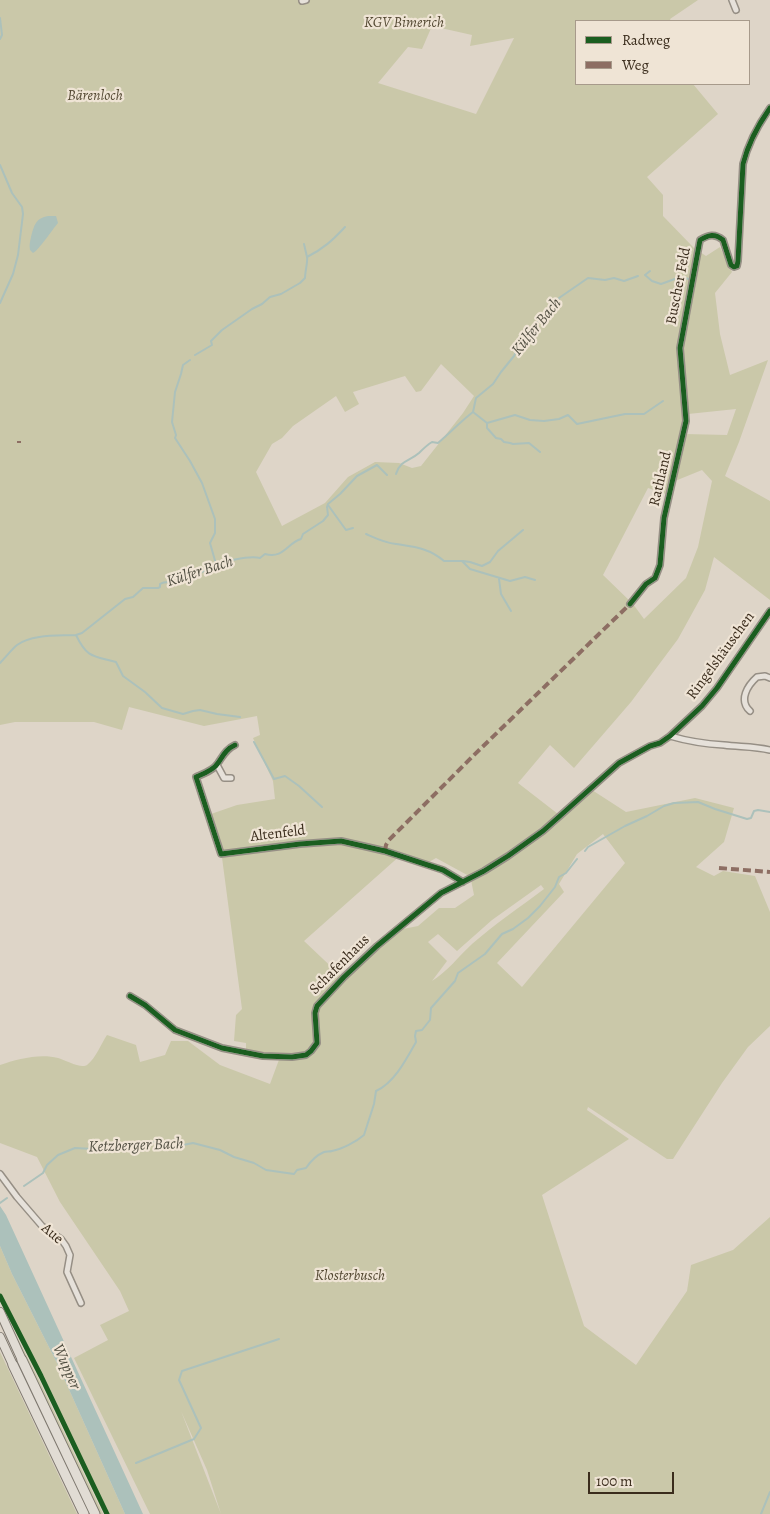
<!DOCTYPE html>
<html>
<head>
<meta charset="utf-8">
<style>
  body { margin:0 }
  #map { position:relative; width:770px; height:1514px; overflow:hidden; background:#ded5c8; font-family:Alegreya,serif }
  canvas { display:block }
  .legend { position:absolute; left:575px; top:20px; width:175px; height:65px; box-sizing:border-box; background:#efe4d5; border:1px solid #a79a8b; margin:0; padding:6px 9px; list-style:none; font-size:15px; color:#3a2c1c }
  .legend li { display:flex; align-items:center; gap:10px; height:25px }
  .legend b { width:25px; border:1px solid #a79a8b }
  .scale { position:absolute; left:588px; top:1472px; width:86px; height:22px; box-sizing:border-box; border:2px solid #3a2c1c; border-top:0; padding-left:6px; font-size:15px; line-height:18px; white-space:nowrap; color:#3a2c1c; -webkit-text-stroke:4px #efe4d5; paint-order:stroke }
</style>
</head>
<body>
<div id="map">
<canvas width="770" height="1514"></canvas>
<ul class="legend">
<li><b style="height:6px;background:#1b5e20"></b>Radweg</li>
<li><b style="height:6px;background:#8d6e63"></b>Weg</li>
</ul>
<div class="scale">100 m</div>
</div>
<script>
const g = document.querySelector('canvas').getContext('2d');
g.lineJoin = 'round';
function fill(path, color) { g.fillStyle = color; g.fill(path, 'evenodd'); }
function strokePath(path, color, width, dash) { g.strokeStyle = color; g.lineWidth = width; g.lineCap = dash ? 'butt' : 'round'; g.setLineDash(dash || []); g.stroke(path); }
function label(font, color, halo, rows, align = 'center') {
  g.font = font + ' Alegreya,serif'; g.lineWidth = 4.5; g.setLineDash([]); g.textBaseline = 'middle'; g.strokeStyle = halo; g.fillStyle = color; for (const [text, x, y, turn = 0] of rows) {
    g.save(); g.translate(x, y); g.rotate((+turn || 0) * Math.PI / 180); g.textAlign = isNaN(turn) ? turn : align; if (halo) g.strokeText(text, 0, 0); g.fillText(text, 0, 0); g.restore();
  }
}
const green = new Path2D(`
  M0 0H698L670 19 671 21H576V84H693L718 114 647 177 663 195V216L694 248 706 256 720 247 732 272 715 293 720 334 730 375 768 360 739 442 725 476 770 501V600L714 557 705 590 678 639 631 702 574 768 550 745 518 783 558 814C530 837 501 857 469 876L436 858 429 862 402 854 304 941 341 976 316 1005 315 1043 305 1053 299 1055 246 1051V1043L234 1041 236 1015 242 1009 221 850 211 814 237 805 275 799 273 781 253 738 260 735 257 716 204 726 129 707 122 730 94 722H15L0 725ZM432 26 472 35 470 46 514 38 476 114 378 83 408 47 422 49ZM441 364 474 396 463 413 421 466 412 468 399 463 375 462 348 477 325 503 282 526 256 472 272 444 282 438 293 426 336 396 345 412 359 404 353 392 405 376 416 392 421 391ZM736 409 727 435 685 434 675 481 702 470 712 481 698 547 686 578 644 619 633 604 603 575 648 488 669 495 685 416 688 414Z
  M592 790 626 812 695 798 734 808 724 842 696 867 714 876 723 871 755 876 770 912V1026L748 1047 722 1083 673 1159H667L588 1107 587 1110 629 1139 542 1195 584 1326 636 1365 687 1291 691 1265 733 1250 770 1217V1514H221L207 1470 181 1411 221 1514H150L74 1358 108 1340 100 1325 129 1311 120 1291 60 1202 37 1157 0 1143V1065C17 1059 40 1053 58 1058 65 1060 81 1069 87 1065 96 1058 101 1044 107 1035L136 1045 140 1062 165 1055 171 1041H188L220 1065 270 1084 280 1057C302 1061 302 1061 318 1044L316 1013 321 1004 385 942 403 929 418 926 439 908H455L474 895 471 880 486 873 555 826ZM603 834 625 863 522 987 497 963 564 892 559 884 577 854ZM541 885 544 889C520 907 495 924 472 944 459 956 447 972 432 981L447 961 428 942 438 934 457 951 492 920Z
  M0 1246 12 1274 58 1365 125 1514H109L42 1375 0 1294Z
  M8 1322 13 1329 38 1378 103 1514H100Z
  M0 1352 77 1514H0Z`);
const water = new Path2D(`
  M48 216H56L58 223C52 230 39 250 33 253L30 250C29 245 30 242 31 237 34 225 36 218 48 216Z
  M0 1206 6 1215 143 1514H125L58 1365 12 1274 0 1246Z`);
const stream = new Path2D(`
  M0 18 2 35 0 39
  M0 165 12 193 22 207 23 214 18 255 13 274 0 303
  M304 244 307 257
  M650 271 645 275 652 281 661 284C672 281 680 274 691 280
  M195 355 212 345 211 341 222 330 252 309 262 304 270 297 281 294 300 283 305 278C305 272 308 261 307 257 323 249 333 240 345 227
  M190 360 183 365 181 374 175 392 172 422 176 435 175 438 190 461 202 483 215 519V533L210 543 216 564
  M473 412 487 423 515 415 530 420 544 421 559 419 568 415 577 424 625 414H644L663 401
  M487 423V428L496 438 501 439 504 442 510 443 513 444 529 443 540 452
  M396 474C400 460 410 461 419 453 423 449 427 445 432 442L438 443C451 432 460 422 473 412L476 398 493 384 501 372 514 356 519 345 535 329 538 321 556 308 559 298 588 278 605 280 614 278 624 281 638 276
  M328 505 346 530 353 528
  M366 534C375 538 385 543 396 544 415 547 429 548 444 561H462L470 569 510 581 525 577 535 580
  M463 561 470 562 482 566 490 562 498 551 523 530
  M499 579 501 594 511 611
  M76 635 82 633 125 599 133 597 143 588H158L160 587V584C166 580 172 583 179 582 188 581 202 572 211 567 221 562 249 555 260 558L265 554C284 559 287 543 301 539L303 534 323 521 328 515 327 507 328 504 340 494 357 476 377 465 387 475
  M0 663C6 657 11 650 17 645 32 634 58 636 76 635 87 658 93 656 116 662L123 676 145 692 162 708 183 714 193 711 200 710 217 714 240 717
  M254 742 274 779 285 776 299 786 322 807
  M585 851 588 847 625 826 647 816 664 806 674 803 698 802 715 809 747 819 751 818 754 811 758 810 770 812
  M24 1186 43 1173 47 1165 58 1155 75 1148 93 1149 102 1146 132 1148 150 1142H159L163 1145 179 1147 183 1145 193 1143 220 1150 234 1157 254 1163 266 1170 294 1174 297 1170 306 1168C310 1162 317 1155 324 1152 326 1151 329 1152 332 1151 342 1149 356 1142 364 1135L374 1104 376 1091C394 1083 406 1060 416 1042L415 1036 416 1031 422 1030 430 1020 431 1008 455 981 458 973 485 954 502 934 513 929 528 918 540 906 555 887 559 877 566 873 577 859
  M0 1203 7 1198
  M136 1463 194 1439 201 1428 179 1380 182 1371 279 1339
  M761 1514 770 1492`);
const street = new Path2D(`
  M732 0 736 10
  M302 1 306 0
  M630 604 646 584 655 578 660 565 664 518 686 421 680 348 700 240C708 235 715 233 723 240L731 265 734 267 737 266 738 261 743 164C748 144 758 125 770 108
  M750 711C738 700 748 685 757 677L765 676 770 678
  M670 736C687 741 706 744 724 745 739 747 754 746 770 750
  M235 745C226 749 223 756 218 763 214 770 203 774 196 777L221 854 300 844 341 841 385 851 443 870 463 882
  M217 765 224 778H231
  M130 996 145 1005 175 1030 222 1048 263 1056 292 1057 306 1055 311 1051 317 1043 315 1013 317 1006 344 977 377 946 441 893 484 871 508 856 543 831 561 815 619 763 650 746 660 743 670 736 702 706 717 688 770 611
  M0 1174 17 1197 42 1226 61 1239 66 1246 70 1255 67 1272 81 1303`);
const primary = new Path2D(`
  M0 1312 22 1360
  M0 1337 13 1365`);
const highway = new Path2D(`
  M22 1360 95 1514
  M13 1365 84 1514`);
const quiet = new Path2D(`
  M19 441V443
  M385 851 386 845 389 840 473 756 630 604
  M719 868 770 872`);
const cycleway = new Path2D(`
  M630 604 646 584 655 578 660 565 664 518 686 421 680 348 700 240C708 235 715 233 723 240L731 265 734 267 737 266 738 261 743 164C748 144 758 125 770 108
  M235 745C226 749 223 756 218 763 214 770 203 774 196 777L221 854 300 844 341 841 385 851 443 870 463 882
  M130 996 145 1005 175 1030 222 1048 263 1056 292 1057 306 1055 311 1051 317 1043 315 1013 317 1006 344 977 377 946 441 893 484 871 508 856 543 831 561 815 619 763 650 746 660 743 670 736 702 706 717 688 770 611
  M0 1296 41 1376 107 1514`);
const parkNames = [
  ["KGV Bimerich",404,23],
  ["Bärenloch",95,96],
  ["Klosterbusch",350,1276]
];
const streetNames = [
  ["Buscher Feld",679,286,-79],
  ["Rathland",661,479,-77],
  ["Ringelshäuschen",721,656,-54],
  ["Altenfeld",278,834,-7],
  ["Schafenhaus",340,965,-45],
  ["Aue",52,1234,41]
];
const waterNames = [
  ["Külfer Bach",537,327,-51],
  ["Külfer Bach",200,572,-18],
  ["Ketzberger Bach",136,1146,-2],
  ["Wupper",66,1367,66]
];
fill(green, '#cac8a9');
fill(water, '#acc1bb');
strokePath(stream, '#acc1bb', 2);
strokePath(street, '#968f85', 8);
strokePath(primary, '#7e786f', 10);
strokePath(highway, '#7e786f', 11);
strokePath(street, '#e6e1da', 5);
strokePath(primary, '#e1dcd4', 8);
strokePath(highway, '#e1dcd4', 9);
strokePath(quiet, '#8d6e63', 4, [8, 4]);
strokePath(cycleway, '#1b5e20', 5);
label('italic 15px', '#544933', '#efe4d5', parkNames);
label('15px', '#3a2c1c', '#efe4d5', streetNames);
label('italic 16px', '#514f42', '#efe4d5', waterNames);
</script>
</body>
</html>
